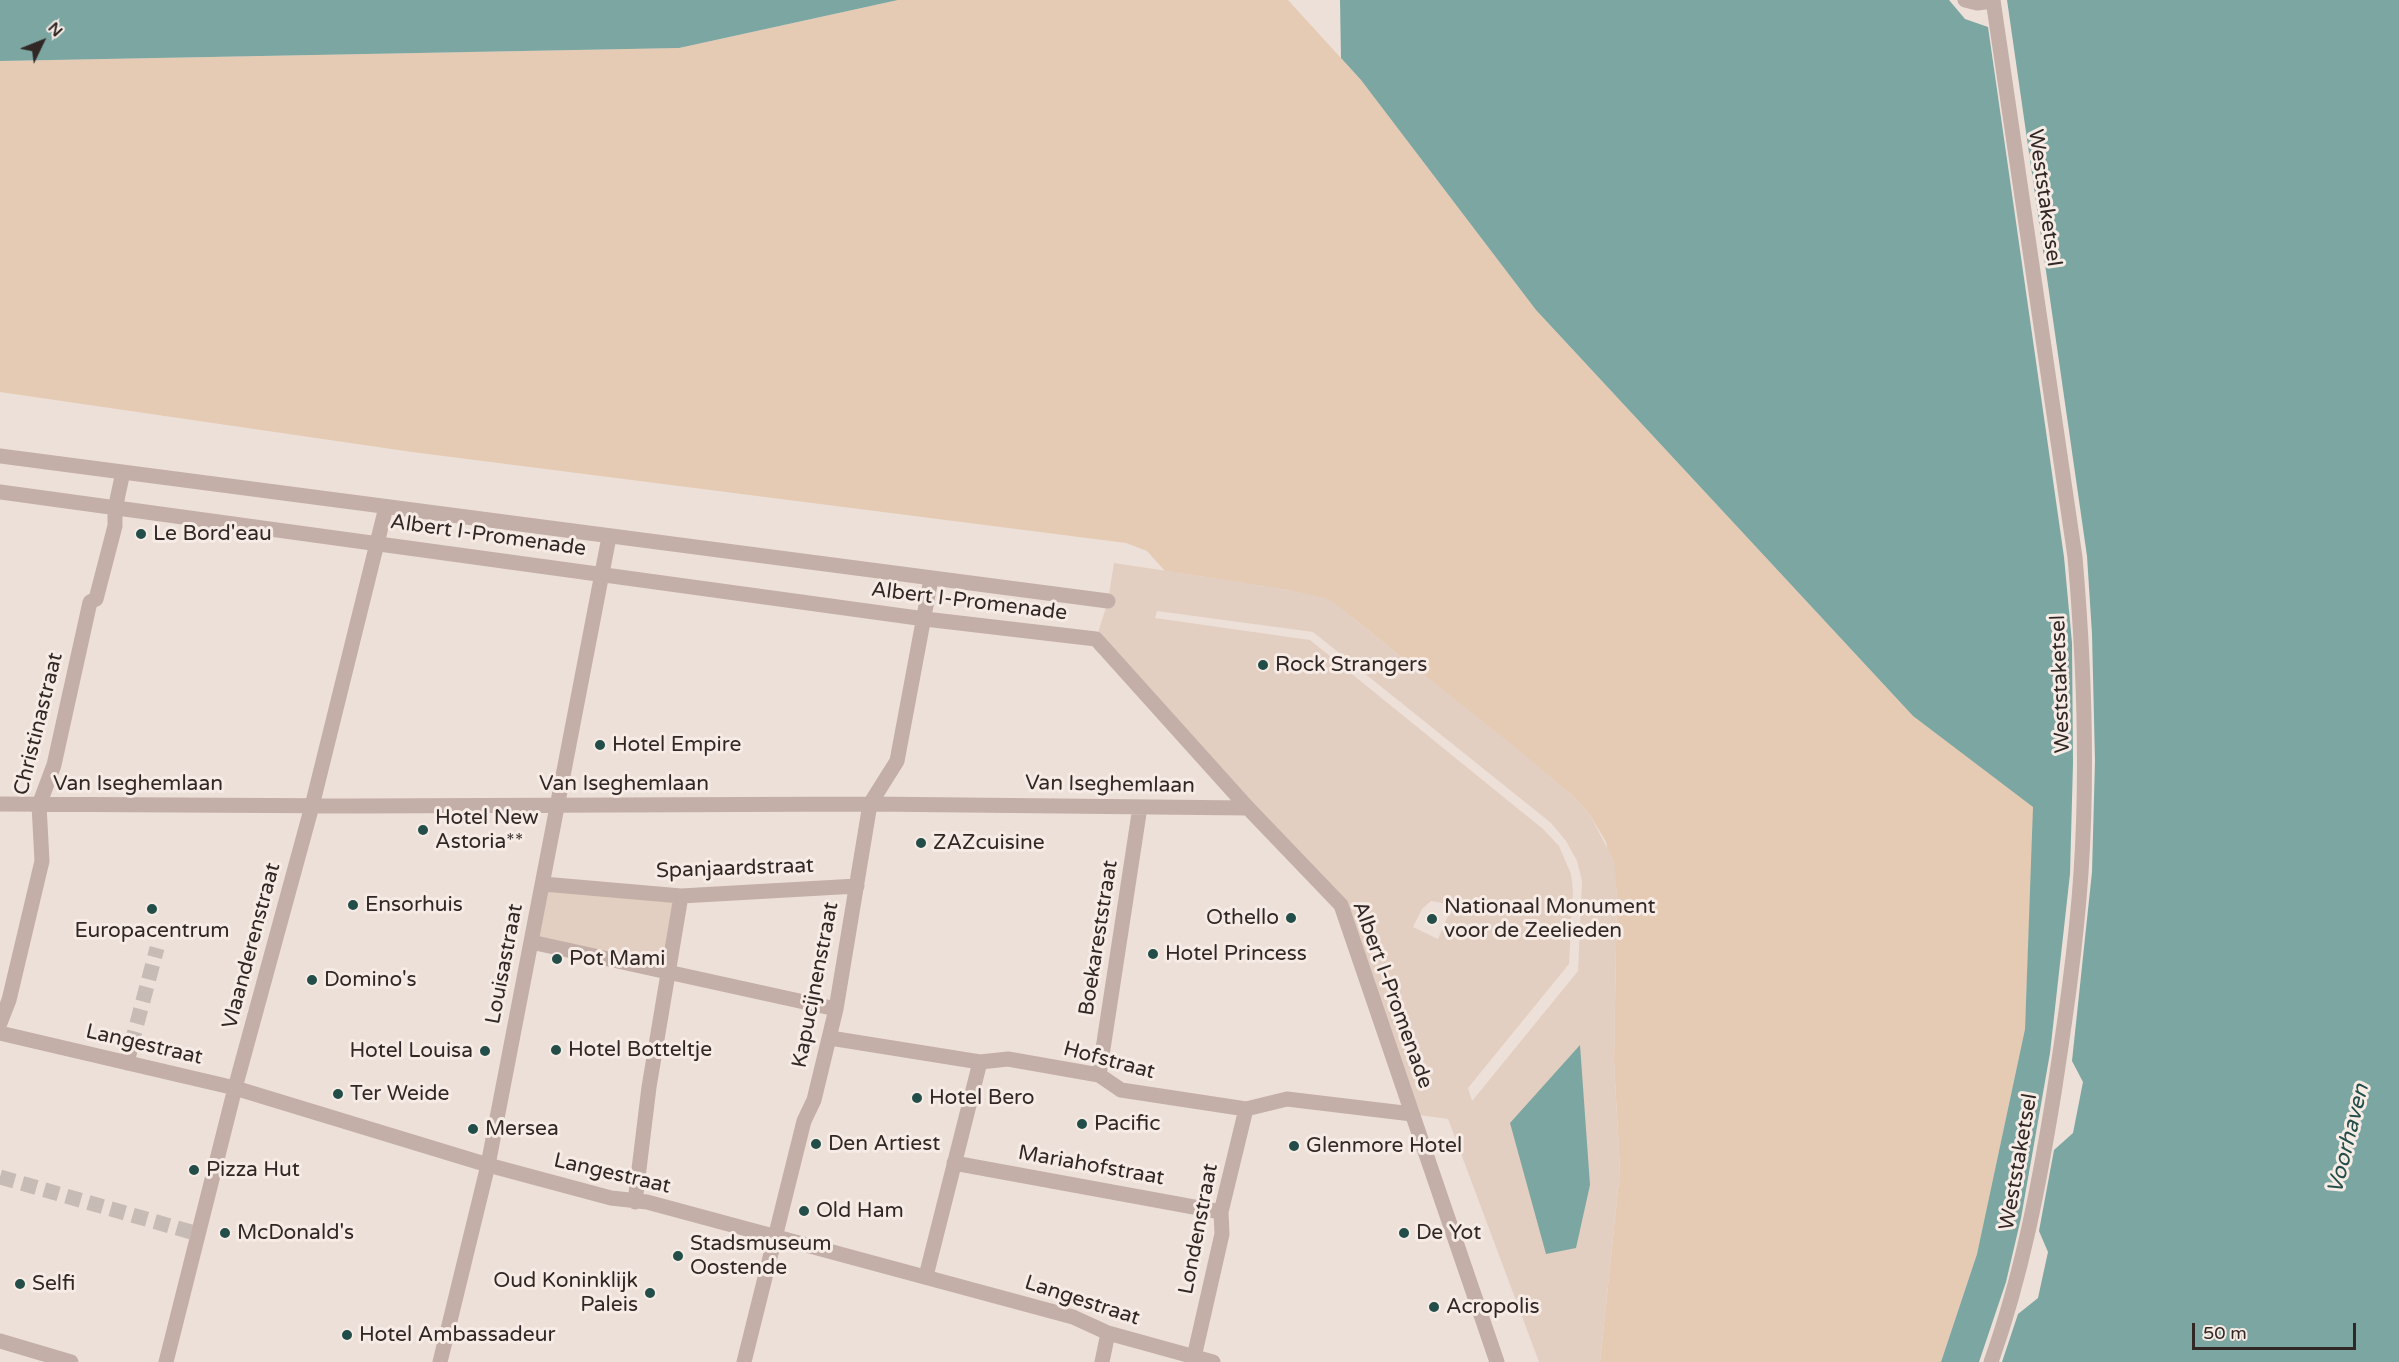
<!DOCTYPE html>
<html>
<head>
<meta charset="utf-8">
<style>
  body { margin:0 }
  #map { position:relative; width:2399px; height:1362px; overflow:hidden; background:#ede0d9; font-family:"Varela Round",sans-serif }
  canvas { display:block }
  .north { position:absolute; left:12px; top:12px; width:60px; height:60px; -webkit-text-stroke:4px #f6ebe5; paint-order:stroke; rotate:47deg; font-size:16px; font-weight:700; line-height:24px; text-align:center; color:#312826 }
  .north::after { content:''; display:block; margin:auto; width:21px; height:27px; background:#312826; clip-path:polygon(50% 0,100% 100%,50% 72%,0 100%) }
  .scale { position:absolute; left:2192px; top:1323px; width:164px; height:27px; box-sizing:border-box; border:3px solid #312826; border-top:0; padding-left:8px; font-size:18px; line-height:21px; white-space:nowrap; color:#312826; -webkit-text-stroke:4px #f6ebe5; paint-order:stroke }
</style>
</head>
<body>
<div id="map">
<canvas width="2399" height="1362"></canvas>
<div class="north">N</div>
<div class="scale">50 m</div>
</div>
<script>
const g = document.querySelector('canvas').getContext('2d');
g.lineJoin = 'round';
function fill(path, color) { g.fillStyle = color; g.fill(path, 'evenodd'); }
function strokePath(path, color, width, dash) { g.strokeStyle = color; g.lineWidth = width; g.lineCap = dash ? 'butt' : 'round'; g.setLineDash(dash || []); g.stroke(path); }
function label(font, color, halo, rows, align = 'center') {
  g.font = font + ' "Varela Round",sans-serif'; g.lineWidth = 6; g.setLineDash([]); g.textBaseline = 'middle'; g.strokeStyle = halo; g.fillStyle = color; for (const [text, x, y, turn = 0] of rows) {
    g.save(); g.translate(x, y); g.rotate((+turn || 0) * Math.PI / 180); g.textAlign = isNaN(turn) ? turn : align; if (halo) g.strokeText(text, 0, 0); g.fillText(text, 0, 0); g.restore();
  }
}
const sand = new Path2D(`
  M898 0H1288L1361 80 1536 310 1913 716 2034 807 2025 1029 1977 1254 1941 1362H1600L1620 1170 1614 1061 1617 894 1606 842 1590 815 1573 796 1353 618 1289 590 1165 571 1147 551 1126 543 412 452 0 392V61L679 48Z`);
const plaza = new Path2D(`
  M1114 563 1280 588 1329 599 1520 751 1573 796 1590 815 1614 861 1617 894 1614 1061 1620 1170 1600 1362H1539L1448 1119 1412 1114 1341 905 1096 639 1108 601ZM1157 611 1313 632 1551 823 1566 841 1577 861 1582 881 1578 971 1472 1101 1468 1088 1569 964 1573 890 1571 874 1559 846 1543 829 1310 640 1155 618ZM1431 901 1442 903 1449 913 1438 939 1413 927 1422 909Z
  M543 884 681 896 669 971 531 942Z`);
const water = new Path2D(`
  M0 0H898L679 48 0 61Z
  M1340 0H2399V1362H1941L1977 1254 2025 1029 2033 807 1913 716 1536 310 1361 80 1341 58Z
  M1580 1045 1590 1185 1576 1248 1546 1254 1510 1123Z`);
const pier = new Path2D(`
  M1949 0H2007L2087 556 2092 634 2095 761 2092 872 2072 1061 2083 1082 2073 1133 2054 1150 2039 1231 2048 1252 2038 1298 2018 1314 2002 1362H1979L2006 1282 2021 1218 2050 1053 2070 874 2073 763 2072 643 2064 557 1988 27 1965 19Z`);
const minorTunnel = new Path2D(`
  M131 1046 157 948
  M0 1177 198 1234`);
const minor = new Path2D(`
  M1965 0 1977 3 1993 1
  M0 456 1108 601
  M0 492 925 619 1096 639 1248 808 1341 905 1497 1362
  M0 804 358 806 870 804 1248 808
  M543 884 681 896 857 886
  M531 942 836 1009
  M0 1023 9 1000 42 861 39 805 54 765 90 602 96 599 115 526V509L123 472
  M0 1033 235 1088 488 1165 611 1198 647 1202 1073 1317 1108 1333 1213 1362
  M830 1038 980 1062 1008 1059 1099 1075 1121 1090 1246 1109 1287 1099 1412 1114
  M127 1063 131 1046
  M1099 1075 1140 807
  M954 1163 1221 1212
  M635 1202 649 1087 681 896
  M926 1276 980 1062
  M0 1341 71 1362
  M1194 1357 1222 1234 1221 1212 1246 1109
  M166 1362 235 1088 312 806 386 507
  M440 1362 488 1165 609 537
  M744 1362 804 1121 814 1100 836 1009 870 804 897 761 931 579
  M1102 1362 1108 1333
  M1991 1362C2022 1275 2039 1185 2054 1093 2065 1021 2076 947 2081 873 2088 768 2084 661 2075 557L1993 0`);
const markers = [
  [141,534,6,"#224d48"],
  [1263,665,6,"#224d48"],
  [600,745,6,"#224d48"],
  [423,830,6,"#224d48"],
  [921,843,6,"#224d48"],
  [353,905,6,"#224d48"],
  [152,909,6,"#224d48"],
  [1291,918,6,"#224d48"],
  [1432,919,6,"#224d48"],
  [1153,954,6,"#224d48"],
  [557,959,6,"#224d48"],
  [312,980,6,"#224d48"],
  [556,1050,6,"#224d48"],
  [485,1051,6,"#224d48"],
  [338,1094,6,"#224d48"],
  [917,1098,6,"#224d48"],
  [1082,1124,6,"#224d48"],
  [473,1129,6,"#224d48"],
  [816,1144,6,"#224d48"],
  [1294,1146,6,"#224d48"],
  [194,1170,6,"#224d48"],
  [804,1211,6,"#224d48"],
  [225,1233,6,"#224d48"],
  [1404,1233,6,"#224d48"],
  [678,1256,6,"#224d48"],
  [20,1284,6,"#224d48"],
  [650,1293,6,"#224d48"],
  [1434,1307,6,"#224d48"],
  [347,1335,6,"#224d48"]
];
const streetNames = [
  ["Weststaketsel",2044,198,82],
  ["Albert I-Promenade",488,536,8],
  ["Albert I-Promenade",969,602,7],
  ["Weststaketsel",2061,684,-92],
  ["Christinastraat",39,724,-76],
  ["Van Iseghemlaan",138,784],
  ["Van Iseghemlaan",624,784],
  ["Van Iseghemlaan",1110,785,1],
  ["Spanjaardstraat",735,869,-2],
  ["Boekareststraat",1099,938,-81],
  ["Vlaanderenstraat",252,946,-75],
  ["Louisastraat",505,964,-79],
  ["Kapucijnenstraat",816,985,-79],
  ["Albert I-Promenade",1392,995,70],
  ["Langestraat",144,1045,13],
  ["Hofstraat",1109,1061,15],
  ["Weststaketsel",2019,1162,-80],
  ["Mariahofstraat",1091,1166,10],
  ["Langestraat",612,1174,13],
  ["Londenstraat",1199,1229,-79],
  ["Langestraat",1082,1301,18]
];
const poiNames = [
  ["Le Bord'eau",153,534],
  ["Rock Strangers",1275,665],
  ["Hotel Empire",612,745],
  ["Hotel New",435,818],
  ["Astoria**",435,842],
  ["ZAZcuisine",933,843],
  ["Ensorhuis",365,905],
  ["Nationaal Monument",1444,907],
  ["voor de Zeelieden",1444,931],
  ["Othello",1279,918,"right"],
  ["Europacentrum",152,931,"center"],
  ["Hotel Princess",1165,954],
  ["Pot Mami",569,959],
  ["Domino's",324,980],
  ["Hotel Botteltje",568,1050],
  ["Hotel Louisa",473,1051,"right"],
  ["Ter Weide",350,1094],
  ["Hotel Bero",929,1098],
  ["Pacific",1094,1124],
  ["Mersea",485,1129],
  ["Den Artiest",828,1144],
  ["Glenmore Hotel",1306,1146],
  ["Pizza Hut",206,1170],
  ["Old Ham",816,1211],
  ["McDonald's",237,1233],
  ["De Yot",1416,1233],
  ["Stadsmuseum",690,1244],
  ["Oostende",690,1268],
  ["Oud Koninklijk",638,1281,"right"],
  ["Paleis",638,1305,"right"],
  ["Selfi",32,1284],
  ["Acropolis",1446,1307],
  ["Hotel Ambassadeur",359,1335]
];
const waterNames = [
  ["Voorhaven",2349,1139,-76]
];
fill(sand, '#e5cbb4');
fill(plaza, '#e3cfc2');
fill(water, '#7ca6a1');
fill(pier, '#ede0d9');
strokePath(minorTunnel, '#c7bbb5', 15, [15, 8]);
strokePath(minor, '#c3afa7', 15);
for (const [x, y, r, color] of markers) { const dot = new Path2D(); dot.arc(x, y, r, 0, 2 * Math.PI); g.fillStyle = color; g.fill(dot); strokePath(dot, '#f6ebe5', 2); }
label('21px', '#312826', '#f6ebe5', streetNames);
label('21px', '#312826', '#f6ebe5', poiNames, 'left');
label('italic 22px', '#224d48', '#f6ebe5', waterNames);
</script>
</body>
</html>
